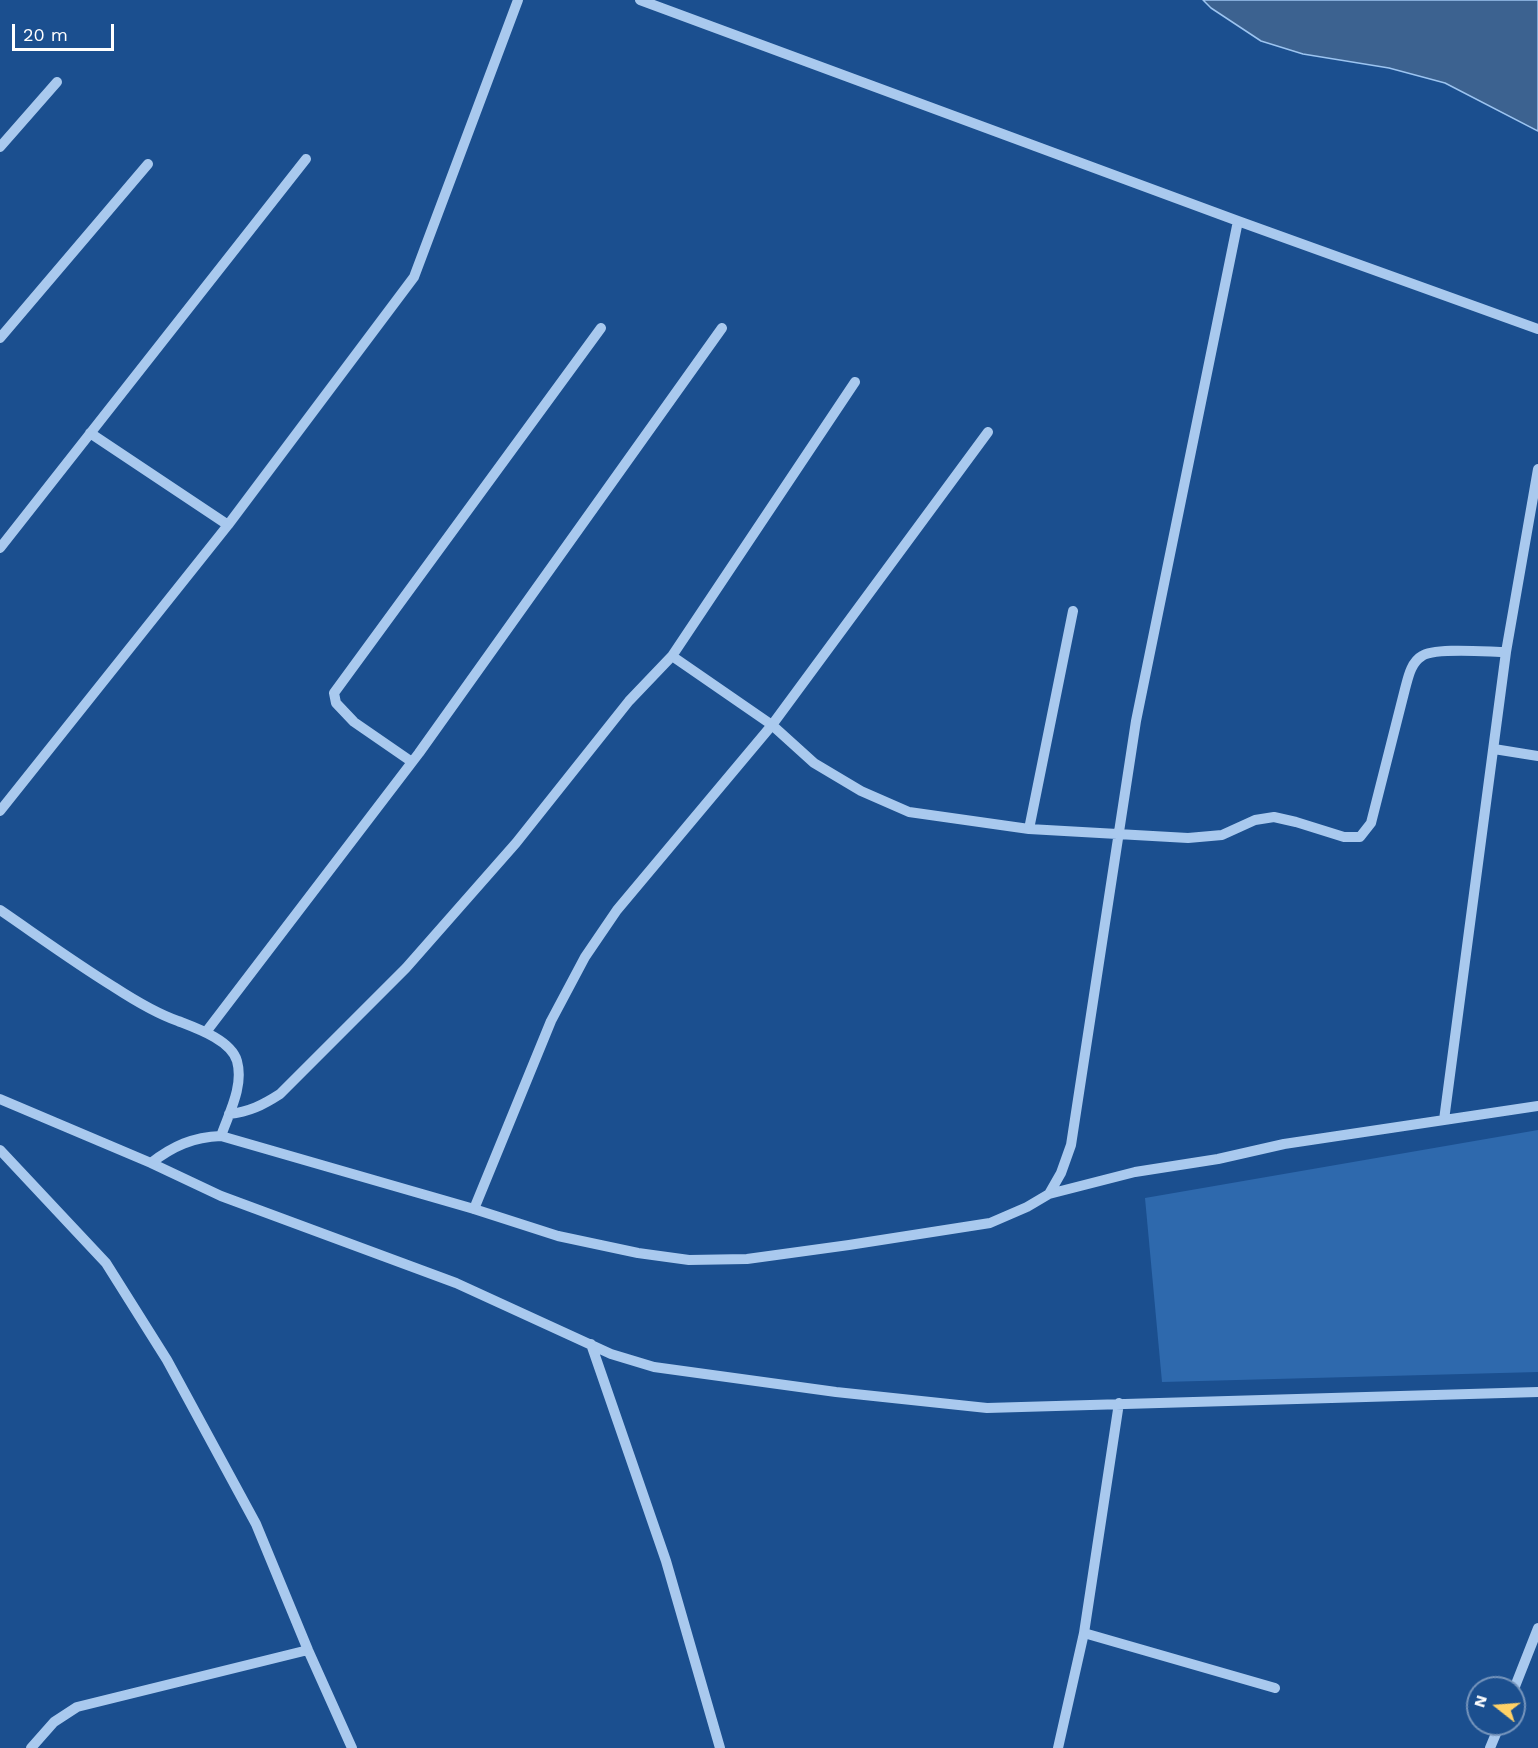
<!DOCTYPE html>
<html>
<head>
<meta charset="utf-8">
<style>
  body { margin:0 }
  #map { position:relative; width:1538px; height:1748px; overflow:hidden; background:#1b4f8f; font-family:"Work Sans",sans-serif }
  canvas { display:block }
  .north { position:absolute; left:1466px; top:1676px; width:60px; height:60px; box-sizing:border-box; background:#1b4f8f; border:2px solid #7695bc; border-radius:50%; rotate:287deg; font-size:16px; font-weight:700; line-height:24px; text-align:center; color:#fff }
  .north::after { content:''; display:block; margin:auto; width:21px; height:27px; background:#ffd166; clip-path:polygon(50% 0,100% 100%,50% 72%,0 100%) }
  .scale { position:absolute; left:12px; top:24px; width:102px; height:27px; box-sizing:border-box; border:3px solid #fff; border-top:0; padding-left:8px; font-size:18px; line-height:21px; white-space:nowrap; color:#fff; -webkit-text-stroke:4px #1b4f8f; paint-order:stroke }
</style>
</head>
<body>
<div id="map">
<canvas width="1538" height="1748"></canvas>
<div class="north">N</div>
<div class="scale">20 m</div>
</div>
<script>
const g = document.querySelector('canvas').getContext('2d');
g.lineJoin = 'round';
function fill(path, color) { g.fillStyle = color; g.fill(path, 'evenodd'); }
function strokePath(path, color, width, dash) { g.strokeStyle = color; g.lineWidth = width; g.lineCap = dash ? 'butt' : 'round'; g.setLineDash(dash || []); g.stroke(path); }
const green = new Path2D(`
  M1538 1130V1372L1162 1382 1145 1198Z`);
const water = new Path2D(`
  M1203 0H1538V131L1445 83 1389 68 1303 54 1261 41 1211 8Z`);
const minor = new Path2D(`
  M640 0 1238 221 1538 329
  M0 147 57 82
  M0 338 148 164
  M90 433 228 525
  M0 548 306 159
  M672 656 772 725 814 763 861 791 909 812 1029 829 1188 838 1222 835 1255 820 1274 817 1296 822 1344 837H1360L1371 823 1405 689C1408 678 1411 662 1422 656 1434 647 1489 652 1506 652
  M1494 749 1538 756
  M412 762 354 722 336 703 334 693 601 328
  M0 811 228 525 414 277 518 0
  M1029 829 1073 611
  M0 910C38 936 75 963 114 987 134 1000 155 1013 178 1021 196 1028 231 1040 237 1061 244 1086 229 1113 221 1136
  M206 1032 419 753 722 328
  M0 1099 151 1163 221 1196 456 1283 611 1354 654 1367 836 1392 987 1408 1538 1392
  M229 1114C249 1112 263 1105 280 1094L406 968 516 843 629 701 672 656 855 382
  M1444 1120 1506 652 1538 469
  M0 1150 106 1263 167 1360 256 1524 308 1650 352 1748
  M151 1163C173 1146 193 1137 221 1136L474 1209 558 1236 638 1253 689 1260 747 1259 849 1245 990 1223 1027 1207 1049 1194 1061 1173 1071 1145 1136 721 1238 221
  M1049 1194 1135 1172 1218 1159 1284 1144 1538 1106
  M474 1209 551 1021 585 957 617 910 772 725 988 432
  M591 1344 666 1561 720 1748
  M1084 1633 1275 1688
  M1514 1689 1538 1628
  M31 1748 54 1722 77 1707 308 1650
  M1058 1748 1084 1633 1119 1403
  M1490 1748 1500 1724`);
fill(green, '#2e69ad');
fill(water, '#3c6290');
strokePath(water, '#9cc4f0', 1.5);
strokePath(minor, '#a9c9ee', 10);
</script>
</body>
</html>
